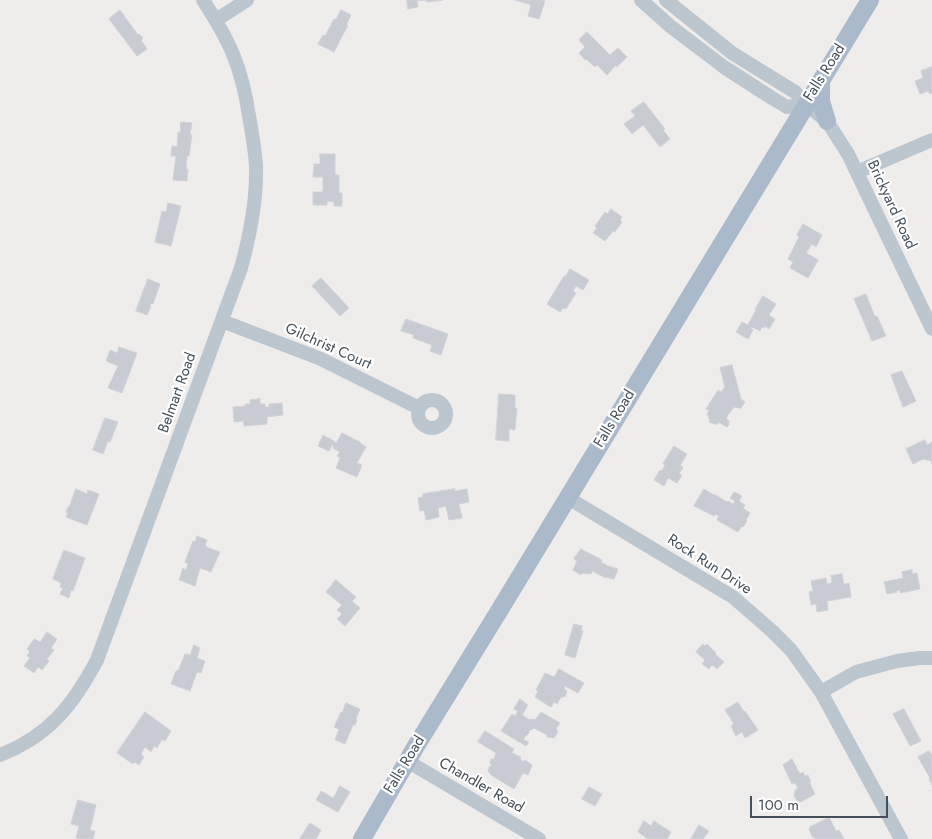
<!DOCTYPE html>
<html>
<head>
<meta charset="utf-8">
<style>
  body { margin:0 }
  #map { position:relative; width:932px; height:839px; overflow:hidden; background:#efecec; font-family:Jost,sans-serif }
  canvas { display:block }
  .scale { position:absolute; left:750px; top:796px; width:138px; height:22px; box-sizing:border-box; border:2px solid #444f59; border-top:0; padding-left:6px; font-size:15px; line-height:18px; white-space:nowrap; color:#444f59; -webkit-text-stroke:4px #fff; paint-order:stroke }
</style>
</head>
<body>
<div id="map">
<canvas width="932" height="839"></canvas>
<div class="scale">100 m</div>
</div>
<script>
const g = document.querySelector('canvas').getContext('2d');
g.lineJoin = 'round';
function fill(path, color) { g.fillStyle = color; g.fill(path, 'evenodd'); }
function strokePath(path, color, width, dash) { g.strokeStyle = color; g.lineWidth = width; g.lineCap = dash ? 'butt' : 'round'; g.setLineDash(dash || []); g.stroke(path); }
function label(font, color, halo, rows, align = 'center') {
  g.font = font + ' Jost,sans-serif'; g.lineWidth = 4.5; g.setLineDash([]); g.textBaseline = 'middle'; g.strokeStyle = halo; g.fillStyle = color; for (const [text, x, y, turn = 0] of rows) {
    g.save(); g.translate(x, y); g.rotate((+turn || 0) * Math.PI / 180); g.textAlign = isNaN(turn) ? turn : align; if (halo) g.strokeText(text, 0, 0); g.fillText(text, 0, 0); g.restore();
  }
}
const building = new Path2D(`
  M407 0H443L427 2 426 0 417 1 418 7 408 9Z
  M515 0H542L545 1 539 19 528 16 531 5Z
  M120 10 138 35 139 34 143 38 141 40 147 49 137 56 109 19Z
  M341 10 351 15 346 25H348L334 52 318 44 323 35 325 36 334 19H336Z
  M587 32 610 55 618 48 627 57 617 67 616 65 607 75 597 65 595 67 586 59 585 60 579 53 585 47 579 40Z
  M932 67V93L930 94 928 91 920 94 915 81 923 78 921 71Z
  M644 102 665 129 663 130 670 139 660 147 643 125 632 134 624 124 635 116 631 111Z
  M181 122 192 123 190 135H192L189 156H187L186 169H188L187 181 173 180 176 156H171L172 146 177 147 178 132 180 133Z
  M320 154H335V175H339V193H342V206H334V202L327 201V205H313V192H323V177H313L314 164H320Z
  M168 203 181 206 171 246 155 242 162 211 166 212Z
  M611 209 622 217 620 220 622 222 615 232 613 231 605 241 593 233 597 228 595 226 605 212 607 214Z
  M803 224 822 235 816 247 812 244 806 253 818 260 808 278 790 268 793 262 788 259 799 237 797 235Z
  M570 269 589 280 583 290 576 286 573 291 576 293 566 309 563 308 560 312 547 304 564 276 565 277Z
  M321 278 349 308 340 316 312 286Z
  M148 279 160 284 153 304 151 303 150 305 151 306 147 315 136 311Z
  M866 294 875 317 877 316 886 336 872 341 854 299Z
  M763 296 776 304 769 315 775 319 769 329 765 326 764 328 762 327 760 331 752 327 751 329 753 330 748 339 736 332 742 322 748 325 756 310H755Z
  M406 319 448 334 441 355 430 351 432 345 413 338 414 335 401 331Z
  M119 347 137 353 122 393 108 388 118 366 106 361 110 350 117 353Z
  M732 365 741 399 745 402 741 408H739L734 407 726 418 729 421V425L727 427 718 422V424H714L709 422 710 420 708 418 709 416 707 415 709 410 706 409 718 390 721 392 725 387 720 368Z
  M902 371 916 401 903 407 891 375Z
  M499 394 515 395V408H517L515 430 509 429V441L496 440Z
  M260 399V404H265V407H269V404L282 403 283 415 267 417V424L244 426 243 421 234 422 233 407 246 406 245 404H250V400Z
  M105 418 118 422 110 442 108 441 103 454 93 450Z
  M342 433 360 442V443L366 447 357 463 362 465 357 477 336 468 340 458 337 456 340 452 333 448 334 446 332 445 329 451 318 446 323 435 334 441V442L336 443Z
  M925 440 927 445 932 442V464L931 461 923 459 913 464 906 449Z
  M674 446 687 454 680 466 683 467 679 474 682 475 677 483 668 478 664 486 654 480 660 470 662 471 665 465 663 464Z
  M76 489 87 494 88 490 99 494 87 525 66 517 68 513 66 512 68 507H69Z
  M455 489V491L467 489 469 502 459 504 462 518 449 520 446 506 438 508 439 517 426 520 424 510 420 511 418 498 423 497V494Z
  M704 489 714 495V494L727 502 728 501 733 504 735 501 730 498 734 492 742 496 739 501 745 505 743 508 750 513 746 520 747 521 743 527 742 526 738 532 717 520 719 516 715 514 714 516 694 506Z
  M197 536 207 540 205 545 207 546 206 547 220 552 211 572 200 568 195 586 179 580 183 568 186 570 188 564 185 562 193 541 195 542Z
  M581 549 602 560 601 562 608 566 618 569 614 579 604 577 592 571 591 574 582 573 581 575 573 570 577 561 574 559Z
  M64 550 85 558 73 591 71 590 69 598 60 594 63 588 60 587 61 583 53 579Z
  M912 570V574L917 573 920 589 900 593V590L896 591 897 592 887 594 884 582 903 578 902 572Z
  M842 574 844 584 849 583 851 597 827 601 828 610 817 612 816 604 811 605 809 592 813 591 811 581 826 578 827 584 832 583 831 576Z
  M336 580 356 597 352 601 360 608 345 626 337 619 342 614 337 610 342 605 326 592Z
  M574 624 582 626 581 631H583L575 658 565 655Z
  M47 632 57 639 51 648 54 650 47 659 49 661 42 670 38 667 34 673 24 666 30 658 27 656 30 651 27 649 34 639 40 642Z
  M703 644 705 646 707 644 716 653 715 654 724 662 717 669 712 665 709 669 702 664 705 660 696 652Z
  M194 645 200 648 197 658 205 661 201 673 197 672 190 691 171 684 176 671H178L185 654 190 655Z
  M559 669 584 683 578 693 565 686 564 689 567 691 565 697 563 696 562 698 561 697 557 704 554 702 551 707 549 706 535 697 538 691 536 690 545 673 554 677Z
  M520 699 528 705 522 715 530 720 533 719 535 720 541 712 560 723 556 729 558 732 554 738 547 737V735L534 728 529 731V733L524 738V740L529 742 526 746 501 731 512 714 515 716 518 711 514 709Z
  M738 702 744 712 745 711 758 730 745 738 742 732 736 736 731 726 734 724 725 710Z
  M346 703 360 709 356 719 357 720 355 725H353L345 744 335 740 339 729 334 727 341 712 342 713Z
  M904 709 921 741 910 746 893 714Z
  M145 712 171 731 165 741 162 739 157 748 154 746 151 752 145 747 141 754 144 757 139 765 134 762 133 764 117 753Z
  M485 731 514 749 512 753 521 757 520 759 524 762 525 760 532 765 528 775 523 773 514 789 491 775 488 771 489 767 492 766 490 763 491 759H494L496 753 478 742Z
  M929 751 932 755V785L929 779 930 778 918 757Z
  M792 759 800 774 803 772 805 776 808 775 811 782H809L815 794 801 802 797 801 794 795 795 790 798 788 795 783 792 784 783 765Z
  M340 786 350 792 338 812 316 800 321 791 333 798Z
  M589 787 602 794 595 806 582 799Z
  M78 800 96 805 90 830 95 831 93 839 76 838 79 826 71 824Z
  M828 818 830 819 836 831 839 830 844 839H815V836L813 838 809 829 810 828V827Z
  M644 821 651 826 654 821 671 832 667 839H648L638 832Z
  M310 823 321 830 316 839H300Z
  M699 825 709 831 703 839H691Z`);
const minor = new Path2D(`
  M641 0 670 26 724 67 772 98 787 107 806 104
  M666 0 732 53 795 92 806 104 827 121 848 154 932 329
  M216 20 247 0
  M857 172 932 140
  M222 321 321 359 419 408
  M418 414a14 14 0 1 1 28 0a14 14 0 1 1-28 0Z
  M568 498 733 597 772 631 791 650 821 692 901 839
  M821 692 856 672 897 661 920 658H932
  M0 755C49 736 73 705 97 660L241 268C250 235 257 200 256 166 255 149 252 133 249 116 246 95 241 74 233 54 225 35 214 17 203 0
  M407 761 539 839`);
const major = new Path2D(`
  M821 81V101L827 121
  M362 839 416 746 499 611 870 0`);
const streetNames = [
  ["Falls Road",825,73,-58],
  ["Brickyard Road",891,205,65],
  ["Gilchrist Court",328,347,24],
  ["Belmart Road",178,393,-70],
  ["Falls Road",615,419,-59],
  ["Rock Run Drive",709,565,33],
  ["Falls Road",405,765,-59],
  ["Chandler Road",481,786,30]
];
fill(building, '#c8cbd1');
strokePath(building, '#d0d2d8', 1);
strokePath(minor, '#bcc6ce', 14);
strokePath(major, '#abbacb', 18);
label('15px', '#444f59', '#fff', streetNames);
</script>
</body>
</html>
